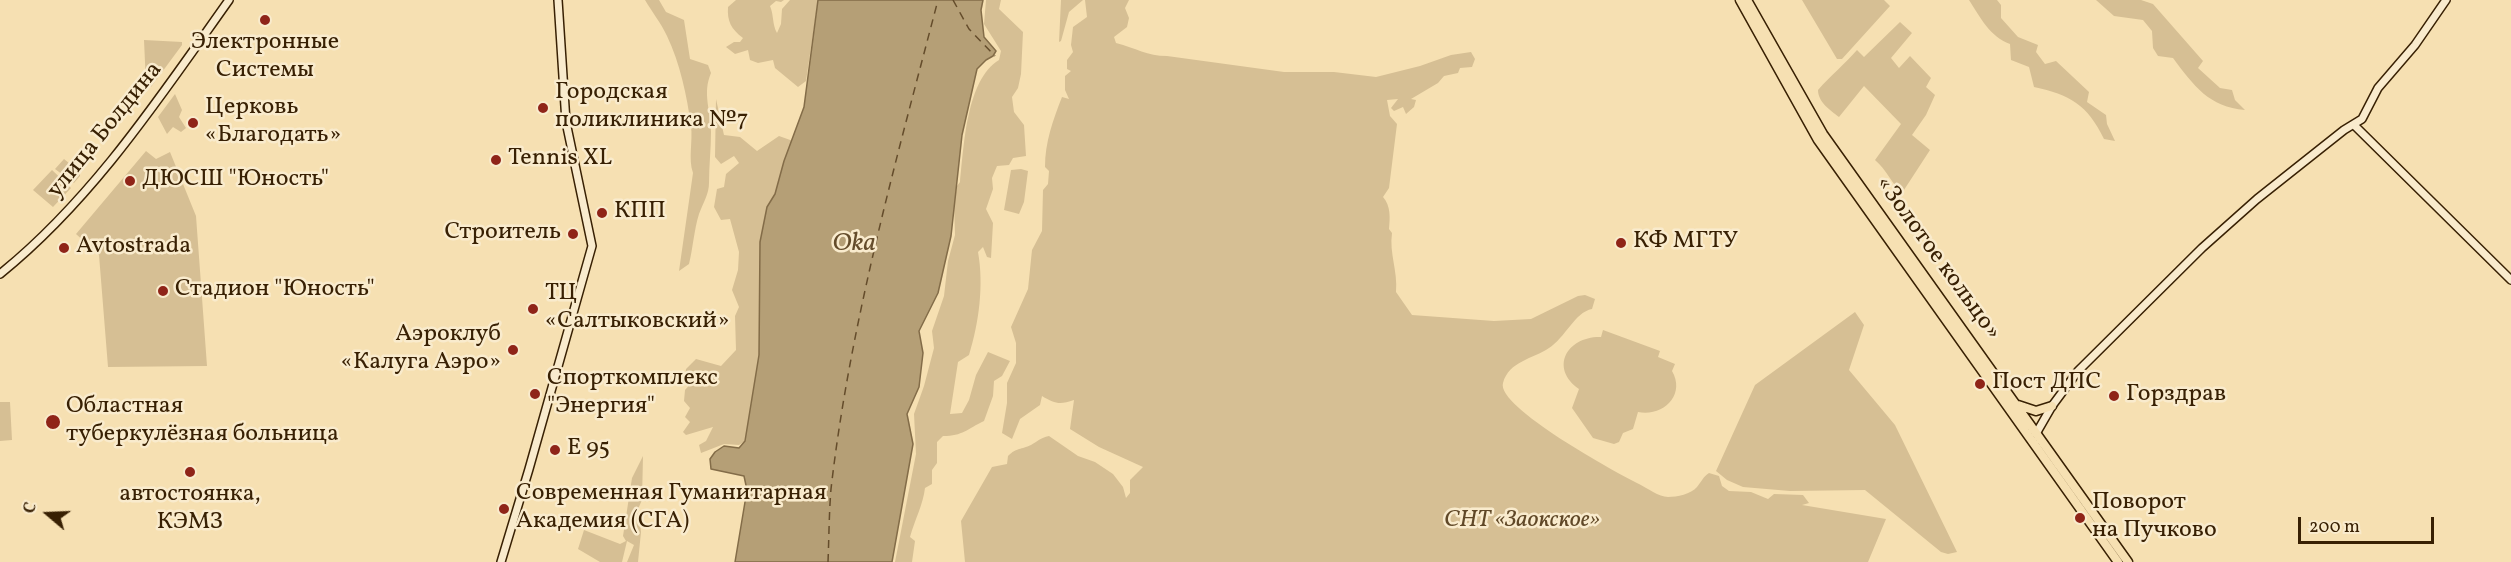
<!DOCTYPE html>
<html>
<head>
<meta charset="utf-8">
<style>
  body { margin:0 }
  #map { position:relative; width:2511px; height:562px; overflow:hidden; background:#f6e0b2; font-family:Vollkorn,serif }
  canvas { display:block }
  .north { position:absolute; left:18px; top:484px; width:60px; height:60px; -webkit-text-stroke:4px #f9ebcd; paint-order:stroke; rotate:289deg; font-size:16px; font-weight:700; line-height:24px; text-align:center; color:#382003 }
  .north::after { content:''; display:block; margin:auto; width:21px; height:27px; background:#382003; clip-path:polygon(50% 0,100% 100%,50% 72%,0 100%) }
  .scale { position:absolute; left:2298px; top:517px; width:136px; height:27px; box-sizing:border-box; border:3px solid #382003; border-top:0; padding-left:8px; font-size:18px; line-height:21px; white-space:nowrap; color:#382003; -webkit-text-stroke:4px #f9ebcd; paint-order:stroke }
</style>
</head>
<body>
<div id="map">
<canvas width="2511" height="562"></canvas>
<div class="north">С</div>
<div class="scale">200 m</div>
</div>
<script>
const g = document.querySelector('canvas').getContext('2d');
g.lineJoin = 'round';
function fill(path, color) { g.fillStyle = color; g.fill(path, 'evenodd'); }
function strokePath(path, color, width, dash) { g.strokeStyle = color; g.lineWidth = width; g.lineCap = dash ? 'butt' : 'round'; g.setLineDash(dash || []); g.stroke(path); }
function label(font, color, halo, rows, align = 'center') {
  g.font = font + ' Vollkorn,serif'; g.lineWidth = 5; g.setLineDash([]); g.textBaseline = 'middle'; g.strokeStyle = halo; g.fillStyle = color; for (const [text, x, y, turn = 0] of rows) {
    g.save(); g.translate(x, y); g.rotate((+turn || 0) * Math.PI / 180); g.textAlign = isNaN(turn) ? turn : align; if (halo) g.strokeText(text, 0, 0); g.fillText(text, 0, 0); g.restore();
  }
}
const green = new Path2D(`
  M645 0H659L666 12 684 20 690 59 708 65 711 73C702 94 711 110 711 132 711 149 709 166 709 183 709 194 703 203 699 214 694 230 693 248 689 264L679 271 693 173C688 159 693 141 691 126 687 96 680 63 667 36 661 23 652 12 645 0Z
  M736 0H784L781 2 776 1 770 6C774 15 772 24 777 33L781 24 782 9 790 0H818L806 81 798 87 775 68 773 60 758 63 750 60 748 50 735 54 726 47 734 42H740L743 38C731 29 727 21 728 7Z
  M986 0H1001L999 9 1023 32 1021 74 1018 88 1012 97 1014 112 1024 125 1026 156 1013 158 1009 165 997 166 992 178 993 189 986 209 993 223 991 258 987 257 983 247 978 252C984 285 979 323 969 355L958 362 950 414 962 413 969 400 976 375 988 352 1010 361 1002 376 994 381 993 396 984 421C967 429 963 436 943 436L937 442V463L932 470V484L925 488C923 505 915 519 910 537L915 541 912 562H895L916 454 914 414 924 386 934 348 932 331 944 296 948 261 955 235 954 204 957 186 960 182C964 147 966 80 999 60L1001 51 984 24Z
  M1061 0H1083L1069 12 1061 41 1059 42Z
  M1085 0H1129L1125 8 1129 18 1127 27 1114 37 1116 43C1136 48 1147 56 1167 56L1284 72H1334L1376 77 1420 66 1451 55 1471 52 1475 59 1472 67 1460 68 1458 73 1444 76 1438 83 1411 99 1416 100 1414 107 1406 114 1403 107 1394 111 1391 108 1398 99 1387 100 1390 116 1397 124 1389 188 1383 197C1391 206 1390 218 1389 229L1392 233C1389 253 1398 271 1396 292L1412 315 1494 321 1531 319 1578 296 1585 295 1595 299 1592 309C1575 312 1565 338 1549 348 1533 359 1509 361 1503 383 1496 407 1617 473 1639 484 1647 488 1659 497 1668 497 1677 497 1691 494 1697 487 1702 481 1703 477 1709 473L1719 476 1722 486 1729 491 1751 492 1768 499 1774 494 1803 495 1809 503 1802 505 1886 519 1868 562H965L961 521 992 467 1007 464 1008 456C1017 447 1021 450 1031 445 1038 441 1040 438 1049 436L1078 456 1095 462 1113 474 1123 487 1126 498 1130 493V480L1143 467 1099 447 1070 429 1074 400C1060 405 1055 404 1042 396L1040 405 1020 419 1012 439 1002 433 1007 403V383L1016 363V343L1011 327 1028 289 1032 250 1042 231 1043 190 1048 184 1049 171 1045 167C1045 142 1053 120 1062 97L1069 99 1065 90V76L1071 71 1067 69V60L1073 52 1071 45 1073 27 1087 17Z
  M1802 0H1884L1890 6 1842 59H1837Z
  M1969 0H1997L2001 5V18L2018 37 2038 45 2036 52 2045 64 2056 61 2089 92 2087 102 2106 115 2107 124 2115 141 2104 139C2087 104 2070 95 2034 87L2029 67 2011 60 2010 44C1990 37 1980 17 1969 0Z
  M2096 0H2141L2153 4 2203 61 2198 68 2220 88 2232 90 2235 100 2245 110C2209 107 2194 86 2173 58L2158 56 2153 48 2152 31 2143 20 2114 16Z
  M1900 22 1912 33 1891 58 1899 68 1910 56 1931 78 1926 87 1935 95 1926 115 1912 135 1930 150 1902 193C1891 183 1887 170 1875 160L1901 124 1864 86 1839 117C1830 110 1818 102 1818 90 1831 75 1845 64 1857 50L1864 57Z
  M144 40 182 42V45L151 87 146 85Z
  M175 94 182 110 179 117 186 128 181 132 173 127 167 134 158 117Z
  M716 99 724 135 740 137 757 151 779 136 793 141 784 161 775 194 767 207 760 242 759 355 745 441 739 445 724 444 701 453 699 445 706 441 713 427 686 435 683 432 690 422 685 417 690 408 684 401 685 390 693 381 685 378 686 369 696 359 721 366 736 350 735 316 739 307 732 290 738 270 739 252 730 219 721 220 714 207 717 189 724 187 726 174 739 163 734 156 721 164 715 157Z
  M146 151 156 159 170 152 196 216 207 366 108 367 99 255 76 234Z
  M64 159 80 172V176L74 183 55 169Z
  M1021 169 1028 171 1024 202 1019 214 1004 210 1011 170Z
  M52 170 71 188 53 207 33 190Z
  M1855 312 1864 325 1849 370 1895 425 1957 552 1948 554 1941 552 1865 490 1790 491 1743 487 1727 480 1716 471 1755 385Z
  M1603 330 1660 351 1658 357 1675 364 1672 371C1686 395 1663 417 1638 412L1633 429 1623 433 1619 442 1614 444 1593 438 1572 408 1579 389C1549 368 1567 336 1601 337Z
  M0 402H10L12 440 0 441Z
  M643 456 642 500 638 509 641 532 638 562H627L634 545 627 541 622 562H600L578 549 584 530 620 544 626 541 623 536 632 478Z`);
const water = new Path2D(`
  M818 0H983L981 10 984 37 996 51 993 56 986 60 977 69 962 135 951 236 938 293 919 331 923 353 919 387 907 414 913 444 892 562H735L747 490 744 476 711 469 710 459 715 452 724 446 739 448 745 441 759 355 760 242 767 207 775 194 784 161 804 107Z`);
const ferry = new Path2D(`
  M953 0 969 29 995 56
  M828 562C829 538 829 513 831 489 850 323 896 161 938 0`);
const secondary = new Path2D(`
  M2354 125 2511 280
  M0 274C93 199 160 97 229 0
  M2037 432 2052 406 2078 371 2202 248 2257 199 2344 130 2362 119 2378 88 2415 45 2446 0
  M501 562 529 469 592 246 566 122 558 0`);
const highway = new Path2D(`
  M1740 0 1818 140 2118 562
  M1747 0 1823 134 2128 562
  M2018 405 2036 411 2052 406`);
const markers = [
  [265,20,6,"#8f2418"],
  [543,108,6,"#8f2418"],
  [193,123,6,"#8f2418"],
  [496,160,6,"#8f2418"],
  [130,181,6,"#8f2418"],
  [602,213,6,"#8f2418"],
  [573,234,6,"#8f2418"],
  [1621,243,6,"#8f2418"],
  [64,248,6,"#8f2418"],
  [163,291,6,"#8f2418"],
  [533,309,6,"#8f2418"],
  [513,350,6,"#8f2418"],
  [1980,384,6,"#8f2418"],
  [535,394,6,"#8f2418"],
  [2114,396,6,"#8f2418"],
  [53,422,8,"#8f2418"],
  [555,450,6,"#8f2418"],
  [190,472,6,"#8f2418"],
  [504,509,6,"#8f2418"],
  [2080,518,6,"#8f2418"]
];
const poiNames = [
  ["Электронные",265,44,"center"],
  ["Системы",265,72,"center"],
  ["Городская",555,94],
  ["поликлиника №7",555,122],
  ["Церковь",205,109],
  ["«Благодать»",205,137],
  ["Tennis XL",508,160],
  ["ДЮСШ \"Юность\"",142,181],
  ["КПП",614,213],
  ["Строитель",561,234,"right"],
  ["КФ МГТУ",1633,243],
  ["Avtostrada",76,248],
  ["Стадион \"Юность\"",175,291],
  ["ТЦ",545,295],
  ["«Салтыковский»",545,323],
  ["Аэроклуб",501,336,"right"],
  ["«Калуга Аэро»",501,364,"right"],
  ["Спорткомплекс",547,380],
  ["\"Энергия\"",547,408],
  ["Пост ДПС",1992,384],
  ["Горздрав",2126,396],
  ["Областная",66,408],
  ["туберкулёзная больница",66,436],
  ["Е 95",567,450],
  ["Современная Гуманитарная",516,495],
  ["Академия (СГА)",516,523],
  ["автостоянка,",190,496,"center"],
  ["КЭМЗ",190,524,"center"],
  ["Поворот",2092,504],
  ["на Пучково",2092,532]
];
const streetNames = [
  ["улица Болдина",106,131,-51],
  ["«Золотое кольцо»",1937,259,54]
];
const parkNames = [
  ["СНТ «Заокское»",1522,522]
];
const waterNames = [
  ["Oka",854,245]
];
fill(green, '#d6bf94');
fill(water, '#b59f76');
strokePath(water, '#836c48', 1.5);
strokePath(ferry, '#644c2b', 1.5, [8, 6]);
strokePath(secondary, '#382003', 10);
strokePath(highway, '#382003', 11);
strokePath(secondary, '#f9ebcd', 7);
strokePath(highway, '#f6e0b2', 8);
for (const [x, y, r, color] of markers) { const dot = new Path2D(); dot.arc(x, y, r, 0, 2 * Math.PI); g.fillStyle = color; g.fill(dot); strokePath(dot, '#f9ebcd', 2); }
label('24px', '#382003', '#f9ebcd', poiNames, 'left');
label('24px', '#382003', '#f9ebcd', streetNames);
label('italic 24px', '#604827', '#f9ebcd', parkNames);
label('italic 26px', '#644c2b', '#f9ebcd', waterNames);
</script>
</body>
</html>
